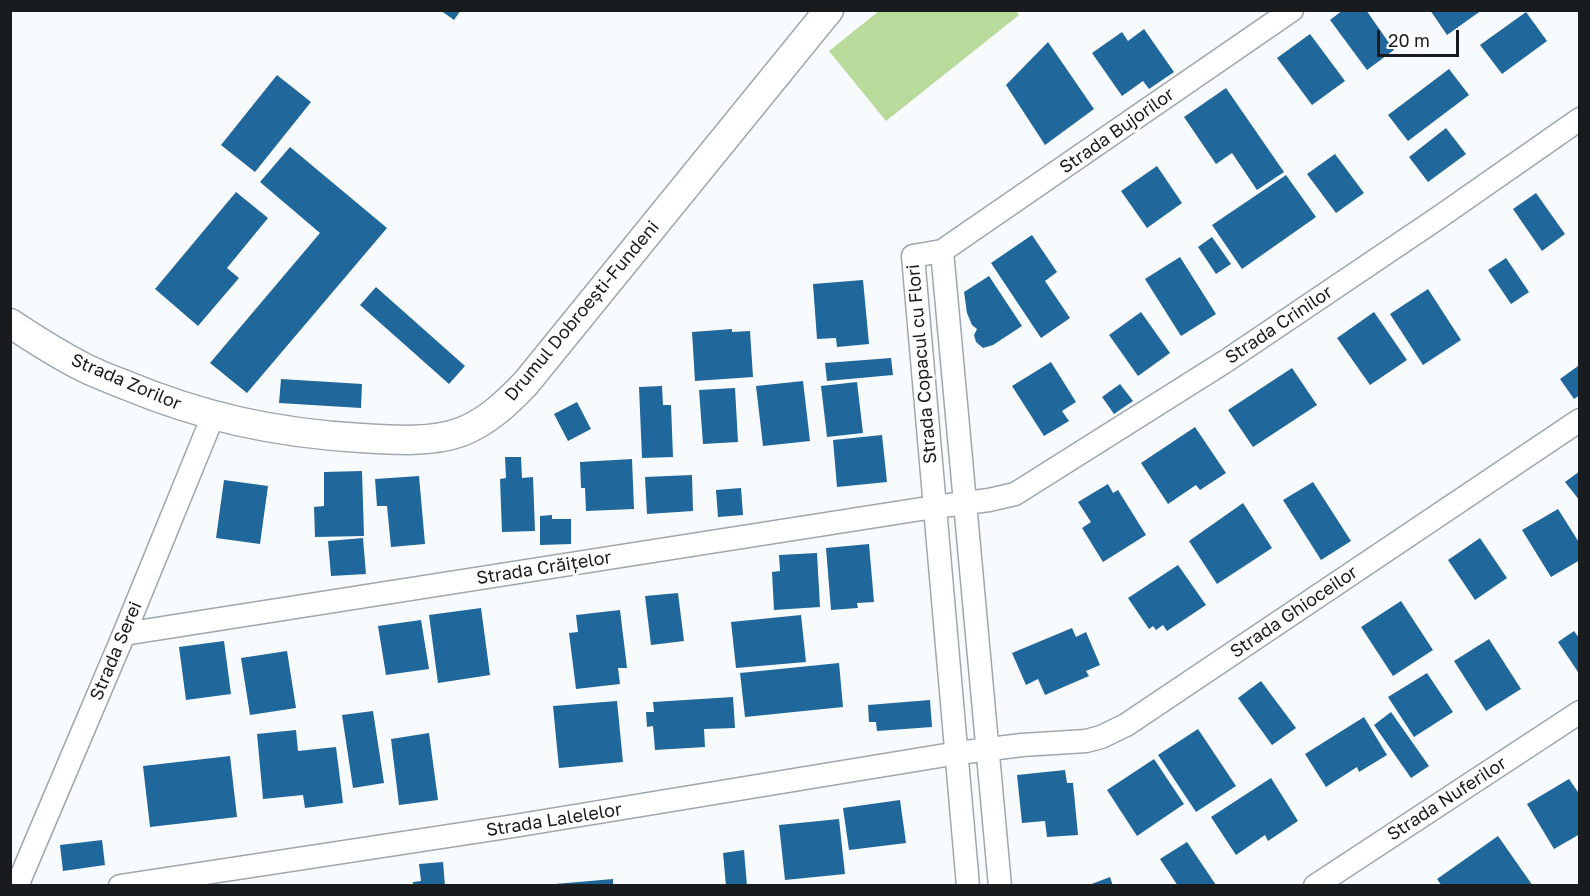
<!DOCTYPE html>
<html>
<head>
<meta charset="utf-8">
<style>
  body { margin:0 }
  #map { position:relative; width:1590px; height:896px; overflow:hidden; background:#f7fbfe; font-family:"Golos Text",sans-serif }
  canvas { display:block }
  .frame { position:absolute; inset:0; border:12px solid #191c1f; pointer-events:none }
  .scale { position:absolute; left:1377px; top:30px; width:82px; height:27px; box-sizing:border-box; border:3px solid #191c1f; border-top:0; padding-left:8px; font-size:18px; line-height:21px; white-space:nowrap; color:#191c1f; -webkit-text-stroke:4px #fff; paint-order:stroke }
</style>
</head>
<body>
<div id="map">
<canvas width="1590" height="896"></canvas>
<div class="frame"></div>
<div class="scale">20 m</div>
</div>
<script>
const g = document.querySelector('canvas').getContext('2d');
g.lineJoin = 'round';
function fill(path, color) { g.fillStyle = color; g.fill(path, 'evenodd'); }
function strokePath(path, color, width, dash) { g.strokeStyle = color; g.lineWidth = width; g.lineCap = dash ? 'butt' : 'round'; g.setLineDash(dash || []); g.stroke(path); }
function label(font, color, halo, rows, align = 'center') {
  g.font = font + ' "Golos Text",sans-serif'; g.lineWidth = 6; g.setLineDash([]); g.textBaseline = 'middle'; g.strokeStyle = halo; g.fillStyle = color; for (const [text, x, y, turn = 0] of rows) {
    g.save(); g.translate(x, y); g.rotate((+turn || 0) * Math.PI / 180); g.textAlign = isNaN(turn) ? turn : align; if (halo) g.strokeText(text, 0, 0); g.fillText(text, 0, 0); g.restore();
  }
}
const green = new Path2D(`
  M1016 11 1019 15 886 121 829 51 879 11Z`);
const building = new Path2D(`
  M440 10H461L454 20Z
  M1343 10H1366L1394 50 1367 70 1330 20Z
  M1430 10H1482L1447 35Z
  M1526 12 1547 41 1502 74 1480 45Z
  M1144 29 1174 72 1149 89 1143 81 1122 96 1092 53 1122 32 1128 41Z
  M1310 34 1345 81 1312 105 1277 58Z
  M1048 42 1094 109 1045 145 1006 85Z
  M1449 69 1469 95 1408 141 1388 115Z
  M277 75 311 102 255 172 221 145Z
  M1226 88 1284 172 1257 190 1232 153 1216 164 1184 117Z
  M1446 128 1466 154 1428 182 1409 157Z
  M290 147 387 228 247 393 210 363 320 233 260 182Z
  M1335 154 1364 193 1336 213 1307 174Z
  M1157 166 1182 203 1147 228 1121 191Z
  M1286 175 1316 217 1242 269 1212 225Z
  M236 192 268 218 227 268 239 278 198 326 155 289Z
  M1536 193 1565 234 1542 251 1513 209Z
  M1032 235 1057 272 1045 281 1070 318 1041 338 991 263Z
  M1212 237 1231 264 1216 274 1198 247Z
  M1180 257 1216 314 1181 336 1145 279Z
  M1506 258 1529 292 1511 304 1488 270Z
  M989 276 1022 326 993 345 983 348 976 342 974 335 977 329 972 325 967 313 964 292Z
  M863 280 869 344 837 347 836 338 817 339 813 284Z
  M376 287 465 366 449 384 360 305Z
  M1428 289 1461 340 1423 365 1390 314Z
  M1141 312 1170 353 1138 376 1109 335Z
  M1374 312 1407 360 1370 385 1337 338Z
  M732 329V332L750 331 753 377 695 381 692 332Z
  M891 358 893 375 827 381 825 363Z
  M1051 362 1076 402 1062 411 1069 421 1044 436 1012 386Z
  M1578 366 1580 395 1574 399 1560 379Z
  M1292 368 1317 405 1253 447 1228 410Z
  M281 379 362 384 361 408 279 403Z
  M803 381 810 441 763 446 756 386Z
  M857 382 863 433 827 437 821 386Z
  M1120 384 1133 401 1114 414 1102 397Z
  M662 386 663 405H671L673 457 642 458 639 387Z
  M735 388 738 442 703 444 699 390Z
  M577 402 591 429 568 441 554 414Z
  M1195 427 1226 473 1200 490 1196 485 1168 504 1141 463Z
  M882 435 887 482 837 487 833 440Z
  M505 457H521L522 478 533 477 535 531 502 532 500 479 506 478Z
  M632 459 634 509 586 511 585 488H581L580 462Z
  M362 471 364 536 315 537 314 507 324 506V472Z
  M1580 471V501L1565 482Z
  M692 475 693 511 647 514 645 477Z
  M419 476 425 544 391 547 387 506H377L375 479Z
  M224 480 268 486 260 544 216 538Z
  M1313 482 1351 541 1321 560 1283 500Z
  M1108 484 1113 493 1118 490 1146 535 1103 562 1082 528 1091 522 1078 502Z
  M741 488 743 515 718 517 716 490Z
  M1243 503 1272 548 1217 584 1189 541Z
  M1558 509 1580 544V560L1551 577 1522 530Z
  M552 515V519H571V544L540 545V516Z
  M363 538 366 574 331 576 328 541Z
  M1480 538 1507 578 1475 600 1448 560Z
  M869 544 874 602 857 603 858 608 831 610 826 548Z
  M817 553 820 607 774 610 772 572 780 571 779 555Z
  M1178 565 1206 605 1167 631 1163 625 1156 630 1153 626 1149 629 1128 598Z
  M678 593 684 641 651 645 645 596Z
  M1401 601 1433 650 1393 676 1361 627Z
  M481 608 490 675 438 683 429 615Z
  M620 610 627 668H618L620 684 576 689 569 633 578 632 576 615Z
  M801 615 806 662 736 668 731 622Z
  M421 620 429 669 386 675 378 626Z
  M1072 628 1076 637 1086 632 1100 665 1086 671 1089 676 1045 695 1038 679 1026 685 1012 653Z
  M1574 631 1580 639V675L1558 642Z
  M1489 639 1521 689 1486 711 1454 661Z
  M224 641 231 694 186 700 179 647Z
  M287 651 296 708 250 715 241 658Z
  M839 663 843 707 745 717 740 673Z
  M1427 673 1453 712 1414 737 1388 697Z
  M1261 681 1296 728 1272 745 1238 698Z
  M733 697 735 728 704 729 705 747 655 750 653 726 647 727 646 712H654L653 702Z
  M930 700 932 727 877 731 876 722H869L868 705Z
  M617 701 623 762 559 768 553 706Z
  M373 711 384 783 353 788 342 715Z
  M1391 712 1429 766 1411 778 1374 725Z
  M1364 717 1387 755 1359 772 1357 767 1326 787 1305 754Z
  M1198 729 1236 786 1196 812 1158 755Z
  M296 730 298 751 336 747 343 803 305 808 303 795 263 799 257 734Z
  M429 733 438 800 399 805 391 739Z
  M230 756 237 817 150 827 143 766Z
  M1154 759 1184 804 1137 836 1107 790Z
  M1065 770 1067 783H1073L1078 835 1047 837 1045 821 1022 823 1017 775Z
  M1271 778 1298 821 1268 841 1265 835 1236 855 1211 817Z
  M1569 779 1580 795V834L1554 849 1527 804Z
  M900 800 906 843 849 850 843 808Z
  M839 819 845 874 785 880 779 825Z
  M1498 836 1533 886H1442L1437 879Z
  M102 840 105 865 63 871 60 845Z
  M1187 842 1216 885 1214 886H1178L1160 859Z
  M744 850 747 886H726L723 853Z
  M443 862 445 886H413V882L421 881 419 864Z
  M1110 877 1113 886H1089V885Z
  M613 879V886H555V884Z`);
const minor = new Path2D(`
  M942 251 1000 886
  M124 634 934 507 989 500 1015 494 1226 361 1438 218 1580 119
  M17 886 124 634 213 416
  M120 886 514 826 958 753 1022 745 1086 741 1101 737 1126 725 1580 420
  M968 886 913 256 942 251 1292 10
  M1315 886 1580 712`);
const tertiary = new Path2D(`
  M10 323C34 339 59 355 85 368 97 374 110 379 123 384 202 417 275 433 361 438 393 440 431 443 461 432 487 422 507 403 526 383L829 10`);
const streetNames = [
  ["Strada Bujorilor",1117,131,-35],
  ["Drumul Dobroești-Fundeni",582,311,-50],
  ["Strada Crinilor",1279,325,-34],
  ["Strada Copacul cu Flori",922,364,-95],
  ["Strada Zorilor",126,382,23],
  ["Strada Crăițelor",544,568,-9],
  ["Strada Ghioceilor",1294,612,-34],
  ["Strada Serei",116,651,-67],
  ["Strada Nuferilor",1447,799,-33],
  ["Strada Lalelelor",554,820,-9]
];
fill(green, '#b8da9b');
fill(building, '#20679c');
strokePath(minor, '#9fa7ae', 25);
strokePath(tertiary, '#9fa7ae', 31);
strokePath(minor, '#fff', 22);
strokePath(tertiary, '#fff', 28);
label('18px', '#191c1f', '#fff', streetNames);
</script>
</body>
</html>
